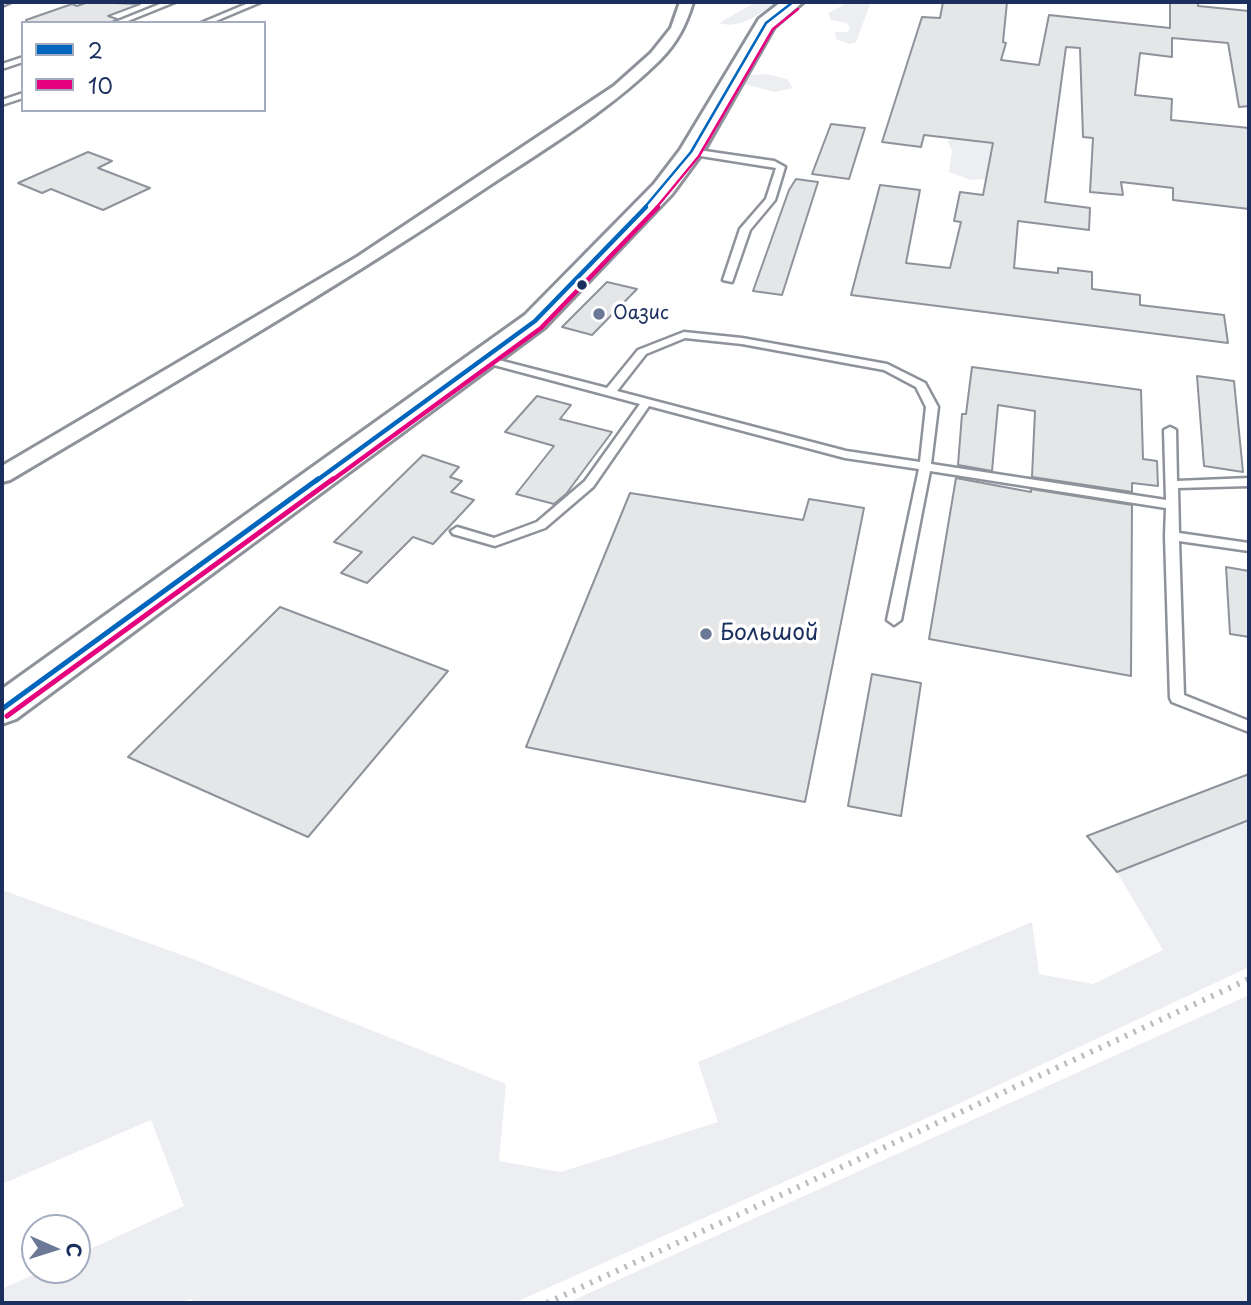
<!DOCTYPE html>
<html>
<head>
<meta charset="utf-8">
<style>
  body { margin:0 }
  #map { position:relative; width:1251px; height:1305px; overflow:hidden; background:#fff; font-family:"Playpen Sans",sans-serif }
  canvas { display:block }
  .frame { position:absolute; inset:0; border:4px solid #1b2f5e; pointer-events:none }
  .legend { position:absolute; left:21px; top:21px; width:245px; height:91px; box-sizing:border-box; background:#fff; border:2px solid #a4acbf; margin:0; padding:9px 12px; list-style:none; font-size:21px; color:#1b2f5e }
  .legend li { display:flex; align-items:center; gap:14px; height:35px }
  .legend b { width:35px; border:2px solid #a4acbf }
  .north { position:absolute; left:21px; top:1214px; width:70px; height:70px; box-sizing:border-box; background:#fff; border:2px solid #a4acbf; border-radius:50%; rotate:93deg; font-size:19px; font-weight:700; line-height:28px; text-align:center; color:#1b2f5e }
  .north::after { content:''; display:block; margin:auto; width:24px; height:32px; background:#6b7896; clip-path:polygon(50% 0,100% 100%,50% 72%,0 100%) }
</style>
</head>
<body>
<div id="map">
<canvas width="1251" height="1305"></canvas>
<div class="frame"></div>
<ul class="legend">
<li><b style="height:9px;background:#0065bd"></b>2</li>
<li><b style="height:9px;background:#e5007d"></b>10</li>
</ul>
<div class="north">С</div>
</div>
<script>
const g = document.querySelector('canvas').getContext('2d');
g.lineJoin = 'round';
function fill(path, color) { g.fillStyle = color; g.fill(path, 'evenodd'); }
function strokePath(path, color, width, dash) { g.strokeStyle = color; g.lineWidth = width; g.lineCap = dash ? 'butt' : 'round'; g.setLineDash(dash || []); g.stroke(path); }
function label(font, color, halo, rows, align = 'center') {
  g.font = font + ' "Playpen Sans",sans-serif'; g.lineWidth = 7; g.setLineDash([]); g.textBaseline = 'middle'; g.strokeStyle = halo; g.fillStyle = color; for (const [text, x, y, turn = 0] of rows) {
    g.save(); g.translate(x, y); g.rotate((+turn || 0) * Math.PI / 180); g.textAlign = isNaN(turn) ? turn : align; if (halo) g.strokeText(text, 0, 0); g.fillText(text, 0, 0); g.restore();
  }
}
const green = new Path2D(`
  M756 2H778C759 13 741 30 719 23Z
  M849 2H871L856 42 850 44 836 39 835 32H848L850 27 847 23 831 20 828 13Z
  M766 74 787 79 793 88 775 92 744 84 751 75Z
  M949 138 993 143 986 179 971 180 949 172 952 150 948 143Z
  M1249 820V967L958 1104 514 1303H194L192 1299 175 1303H2V1289L43 1270H77V1255L184 1206 151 1120 2 1184V890L193 959 506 1084 499 1161 561 1172 718 1122 698 1062 1032 922 1039 974 1093 984 1163 950 1117 872Z
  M1249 995V1303H567Z`);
const building = new Path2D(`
  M88 2 140 4 108 16 117 19 111 23H27L26 20 72 4 77 6Z
  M943 2H1007L1003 42 1006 43 1001 60 1039 65 1049 15 1170 28V2H1198V6L1249 11V106L1239 107 1228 43 1172 38V57L1140 53 1135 95 1172 99 1171 120 1249 128V209L1173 200V188L1121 182 1123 195 1090 192 1093 138 1083 137 1080 48 1066 47 1045 202 1090 208 1089 230 1018 221 1014 268 1058 273V268L1092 272V289L1140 295V305L1224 315 1228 343 851 295 880 185 920 190 906 263 950 268 961 222 954 221 960 192 983 195 993 143 924 135 921 147 882 142 922 17 940 18Z
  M831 124 865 128 849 179 812 174Z
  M88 152 112 161 98 168 150 188 103 210 51 189 42 193 18 183Z
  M796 179 818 182 782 295 753 291 789 190Z
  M607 282 637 289 592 335 562 327Z
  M972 367 1141 390 1143 459 1157 461 1158 486 1132 483V492L1032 477 1035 411 998 405 992 471 958 465 962 414H966Z
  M1197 376 1234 381 1243 472 1204 466Z
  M537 396 571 405 560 419 612 432 566 494 554 504 516 494 554 446 505 432Z
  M423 455 459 467 450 477 462 481 451 492 474 500 433 544 413 537 367 583 341 573 362 552 334 542Z
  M956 478 1031 492V489L1132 505 1131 676 929 639Z
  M630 493 803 520 809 499 864 508 805 802 526 747Z
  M1226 567 1249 571V637L1230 634Z
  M280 607 448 671 308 837 128 757Z
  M872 674 921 683 901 816 848 806Z
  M1249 774V820L1117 872 1087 836Z`);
const path = new Path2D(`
  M547 1303 1249 979`);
const lane = new Path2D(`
  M2 2H11L2 6Z
  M165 2H175L123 23H113Z
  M251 2H261L211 23H201Z
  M23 57V62L2 69V64Z
  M23 93V98L2 105V100Z
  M691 149 774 161 785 167 775 200 750 230 732 282 723 280 740 229 766 199 776 168 688 154 687 152Z
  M684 332 742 338 887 364 925 383 938 407 931 464 1166 500 1164 430 1170 427 1176 430 1177 481 1249 478V486L1178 488 1179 533 1249 543V551L1179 541 1184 695 1249 721V732L1172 702 1170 698 1165 536 1166 508 930 471 901 620 894 625 887 620 919 469 845 458 649 406 593 487 545 528 495 546 453 534 451 531 457 527 494 538 537 522 585 481 640 404 479 361V357L483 356 607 388 638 350ZM685 338 742 344 884 370 916 387 926 407 920 462 846 451 617 391 646 354Z`);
const street = new Path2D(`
  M680 2H693C686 25 677 43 659 61 605 114 538 153 475 195 324 296 166 387 10 480L2 482V466L357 257 614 86 651 53 671 28Z`);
const secondary = new Path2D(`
  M781 2H803L774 27 703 152 672 194 545 327 16 719 2 724V689L525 315 654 184 680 150 759 19Z`);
const bus1Far2 = new Path2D(`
  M644 208 691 152 766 23 793 2`);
const bus1Far1 = new Path2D(`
  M316 481 535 321 646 207`);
const bus1 = new Path2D(`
  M2 709 318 479`);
const bus2Far2 = new Path2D(`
  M656 208 699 156 773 29 798 9`);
const bus2Far1 = new Path2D(`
  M331 481 541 328 658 207`);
const bus2 = new Path2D(`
  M7 716 333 479`);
const markers = [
  [582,285,6,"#1b2f5e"],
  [599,314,7,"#6b7896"],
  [706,634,7,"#6b7896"]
];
const farPoinames = [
  ["Оазис",613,314]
];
const poiNames = [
  ["Большой",720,634]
];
fill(green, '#edeef2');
fill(building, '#e5e6e8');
strokePath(building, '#8e929a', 2);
strokePath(lane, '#8e929a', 5);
strokePath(street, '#8e929a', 6);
strokePath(secondary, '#8e929a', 6);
strokePath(path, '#b9bcc1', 6, [2.5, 7]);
fill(lane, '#fff');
fill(street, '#fff');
fill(secondary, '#fff');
strokePath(bus1Far2, '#0065bd', 2.5);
strokePath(bus1Far1, '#0065bd', 4.5);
strokePath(bus1, '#0065bd', 5);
strokePath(bus2Far2, '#e5007d', 2.5);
strokePath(bus2Far1, '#e5007d', 4.5);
strokePath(bus2, '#e5007d', 5);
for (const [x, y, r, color] of markers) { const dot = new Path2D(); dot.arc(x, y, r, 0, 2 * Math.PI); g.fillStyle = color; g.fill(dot); strokePath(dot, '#fff', 2.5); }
label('19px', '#1b2f5e', '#fff', farPoinames, 'left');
label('23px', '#1b2f5e', '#fff', poiNames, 'left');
</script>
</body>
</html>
